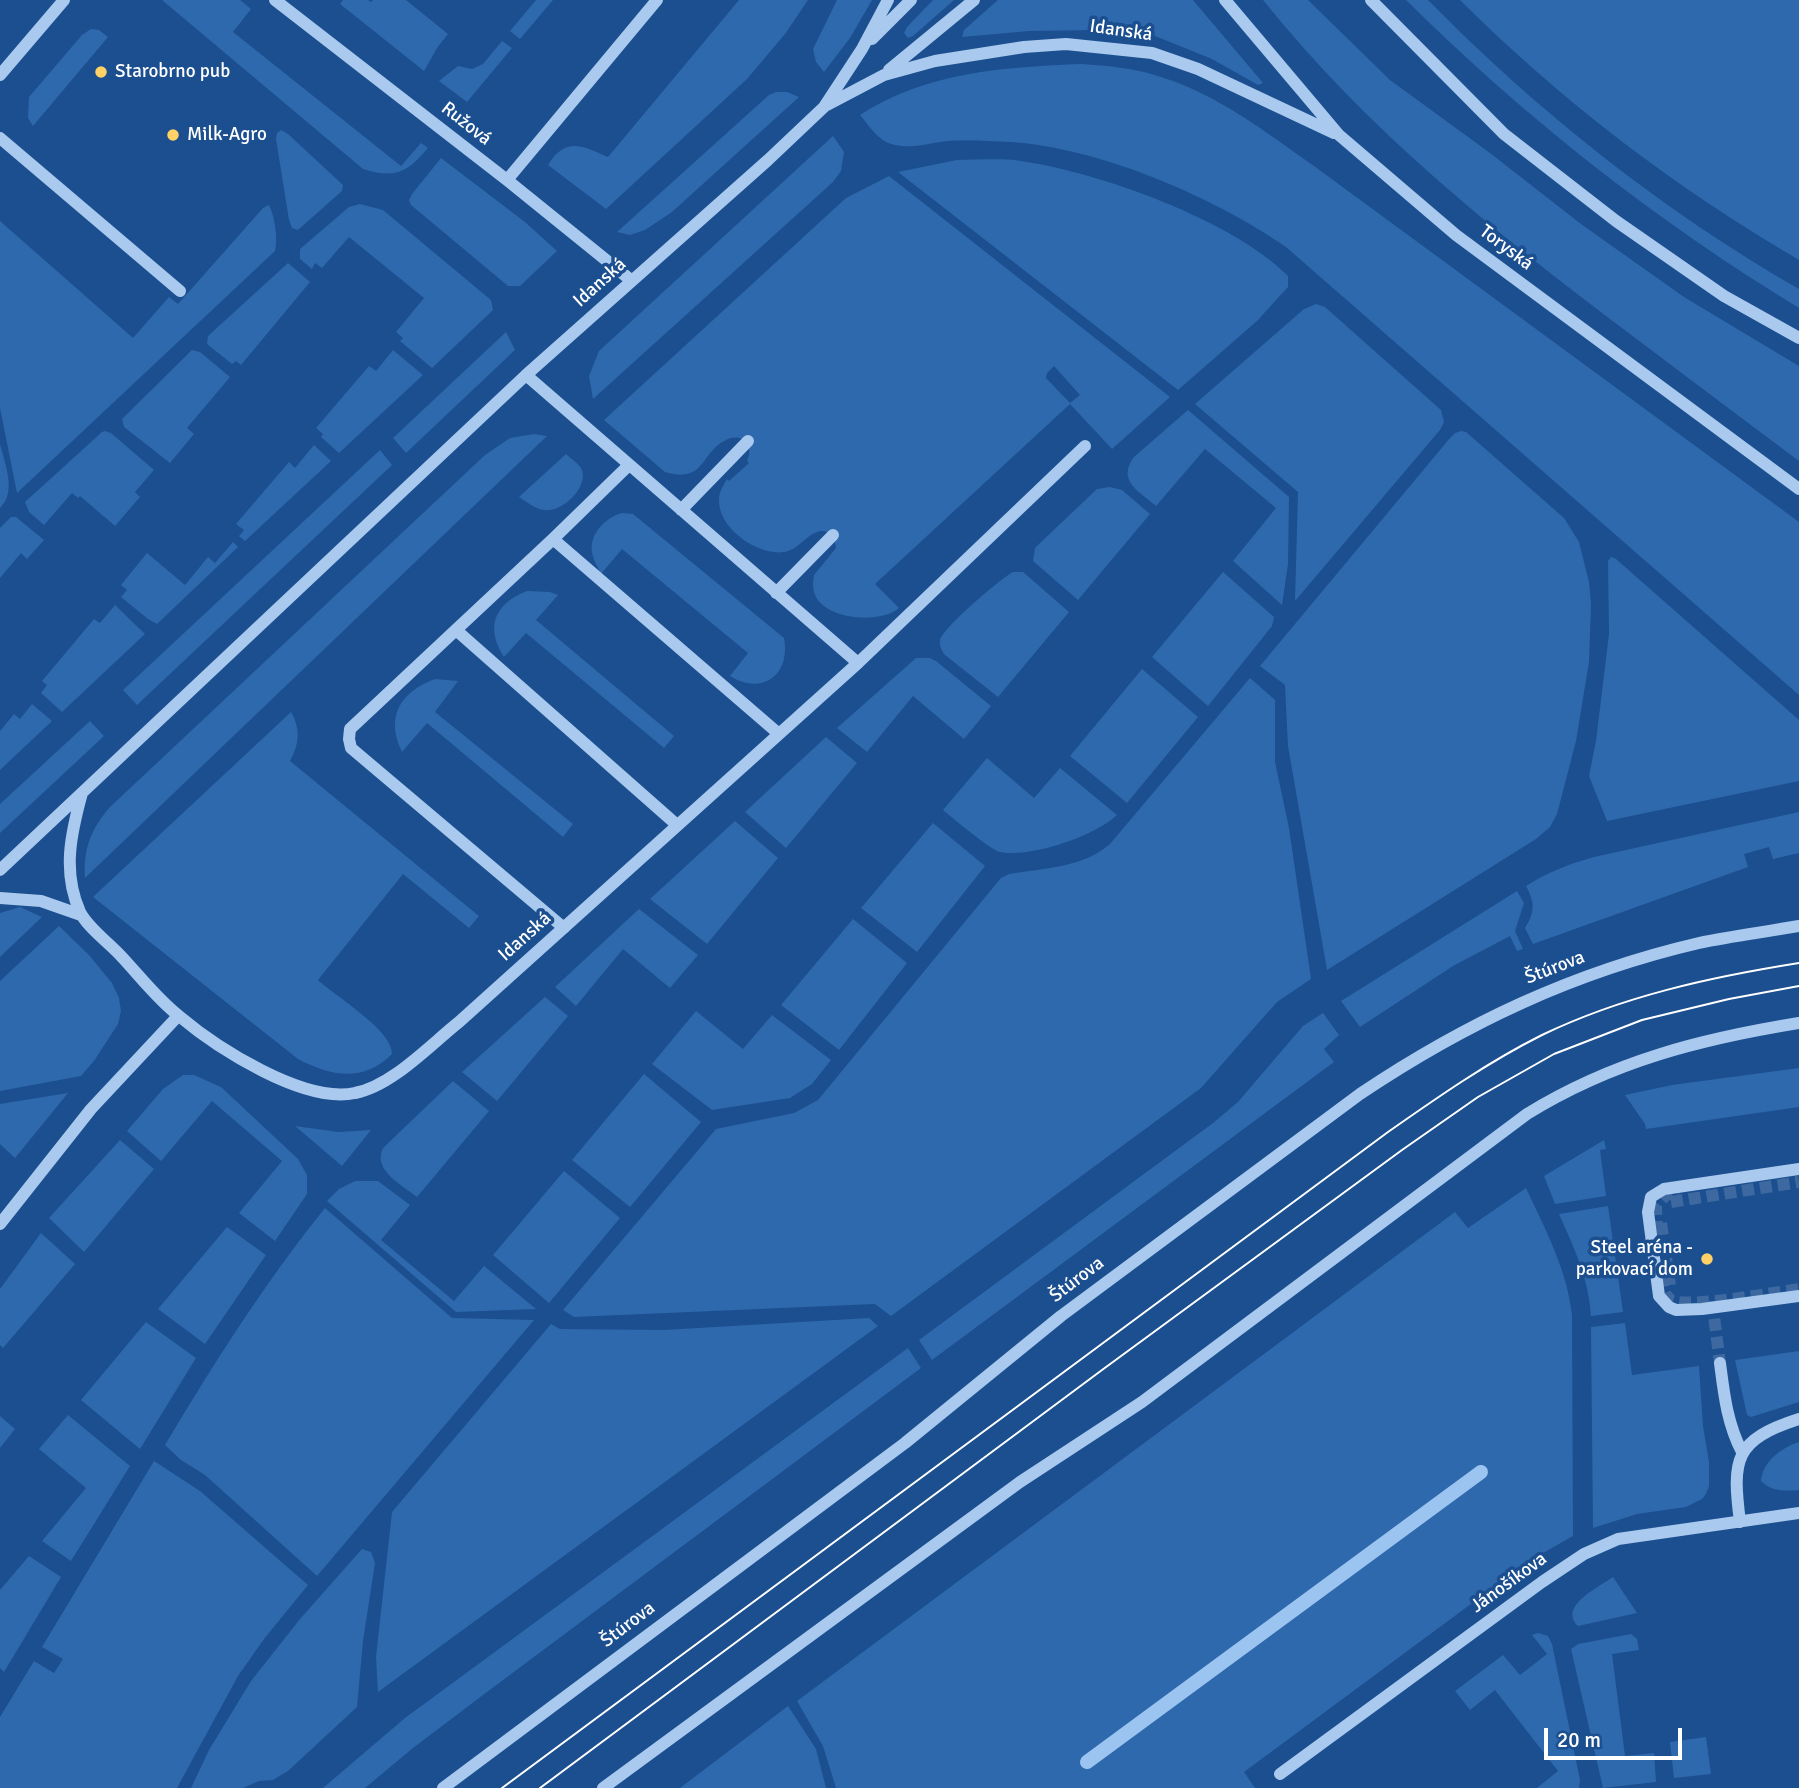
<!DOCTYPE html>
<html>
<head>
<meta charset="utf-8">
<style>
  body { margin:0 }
  #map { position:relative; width:1799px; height:1788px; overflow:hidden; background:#1b4f8f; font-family:Signika,sans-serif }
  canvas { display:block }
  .scale { position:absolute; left:1544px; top:1728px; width:138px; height:32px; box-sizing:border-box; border:4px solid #fff; border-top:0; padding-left:9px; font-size:21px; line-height:24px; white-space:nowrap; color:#fff; -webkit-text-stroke:5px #1b4f8f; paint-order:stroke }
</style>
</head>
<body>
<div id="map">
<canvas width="1799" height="1788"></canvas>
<div class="scale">20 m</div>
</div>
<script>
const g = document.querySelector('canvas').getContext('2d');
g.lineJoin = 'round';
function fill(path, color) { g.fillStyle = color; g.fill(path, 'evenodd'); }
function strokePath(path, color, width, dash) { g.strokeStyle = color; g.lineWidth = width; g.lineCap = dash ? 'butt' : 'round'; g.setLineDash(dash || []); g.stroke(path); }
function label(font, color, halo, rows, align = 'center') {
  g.font = font + ' Signika,sans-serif'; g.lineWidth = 7; g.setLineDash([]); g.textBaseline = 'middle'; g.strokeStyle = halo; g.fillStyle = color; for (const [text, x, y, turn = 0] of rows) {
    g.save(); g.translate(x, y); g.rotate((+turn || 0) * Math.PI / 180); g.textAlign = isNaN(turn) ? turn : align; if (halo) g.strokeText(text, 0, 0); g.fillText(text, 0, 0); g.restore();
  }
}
const green = new Path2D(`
  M162 0H240L251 9 233 32 401 166 421 143 428 148C407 173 395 179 363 169Z
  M343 0H368L371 2 373 0H406L448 34 437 48 424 71 340 4Z
  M536 0H553L520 39 510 31Z
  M739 0H808L785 34 747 79 606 209 548 165C566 136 583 146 608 157Z
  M837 0H872L850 38 824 72 816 62 813 49Z
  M933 0H954L913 36 908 38 904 33 907 27Z
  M998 0H1193L1263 83 1258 85 1212 59 1155 36 1100 30 1029 31 962 37 964 30Z
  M1263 0H1308L1390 80 1490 153 1581 224 1684 297 1799 366V461C1742 419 1686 376 1630 334 1497 234 1367 130 1263 0Z
  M1406 0H1428C1538 112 1663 211 1799 289V308C1656 221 1525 118 1406 0Z
  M1460 0H1799V260C1676 188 1561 101 1460 0Z
  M91 29 99 30 108 37 33 126 28 118 29 97 82 35Z
  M502 41 512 48 467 102 439 81 458 66 472 69 483 64Z
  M1081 64C1108 66 1136 68 1161 77 1217 94 1267 133 1314 166L1799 522V695L1286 247C1214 197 1100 148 1011 142 990 141 968 140 947 141 930 143 912 149 895 145 879 142 870 127 860 115 926 72 1005 67 1081 64Z
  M776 92H787L799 97 672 212 645 230 630 235 617 232 769 95Z
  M281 130 288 134 343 185 342 191 298 230 292 228 289 220 276 139 277 133Z
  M833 136 844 152 841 171 833 182 593 399 589 376 599 351Z
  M441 158 525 222 557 251 520 286H508L411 205 409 200 412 194Z
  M957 160C978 160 1000 158 1021 161 1098 172 1233 220 1288 276V287L1257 321 1178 390 898 172Z
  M889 176 1170 397 1112 449 1070 404 875 584 899 608C881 624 828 620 816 597 812 590 813 582 814 575L836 548C835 539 832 530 821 531 807 533 799 550 784 552 758 556 717 528 719 499 719 492 723 486 727 479L729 481 749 463 747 461C755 445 741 432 726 440 700 452 706 484 665 472L604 420 846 198ZM1054 366 1080 395 1070 403 1046 378 1047 373Z
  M360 204 383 210 491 300 493 310 432 368 400 341 403 338 396 332 424 298 349 237 322 268 315 263 312 269 300 259V249L349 207Z
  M269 205C275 217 278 238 275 251L17 493 0 408V221L133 338 169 297 178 304 263 208Z
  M288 263 310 282 241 365 236 361 232 364 207 344 208 336Z
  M1316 304 1325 307 1441 410 1444 422 1440 430 1295 601 1298 492 1195 404 1304 309Z
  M506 332 515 350 406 453 393 438Z
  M192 350 200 352 230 377 187 428 194 434 170 463 124 427 122 419Z
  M393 350 423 375 339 453 321 437 323 434 316 428 369 366 376 371Z
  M1188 410 1289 497 1288 564 1282 605 1233 561 1276 508 1205 449 1156 506C1140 492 1116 481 1134 457Z
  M105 431 111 433 154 470 135 492 140 497 115 526 80 496 78 498 72 493 44 525 29 512 25 502 102 432Z
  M1461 431 1466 432 1564 518 1579 542 1589 582 1591 604 1589 662 1576 741 1557 814 1550 827 1536 839 1327 970 1288 746 1285 685 1260 666 1450 438 1455 433Z
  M534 434 547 436 85 878C83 849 91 829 110 807L485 455 510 438Z
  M0 444C5 464 17 492 0 508Z
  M314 445 331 461 245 541 239 536 244 530 236 524 289 462 295 468Z
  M380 450 392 465 137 705 123 690Z
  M566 454C571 459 579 463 582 470 588 488 562 513 544 510 535 509 527 502 519 497Z
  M1110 487 1122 490 1150 514 1078 600 1033 561 1035 548 1039 544 1097 489Z
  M622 513 633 514 784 638C791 675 762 696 730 676L748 653 622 549 601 574C598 567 593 560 592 552 589 534 606 517 622 513Z
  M11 517H16L44 540 27 559 21 553 0 578V528Z
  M233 542 238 547 157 624 148 619 121 597 127 590 121 585 147 553 185 585 208 557 215 563Z
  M1611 557 1616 559 1799 720V781L1607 821 1589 776 1596 741 1609 634 1608 561Z
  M1013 572H1023L1069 612 998 697 945 655C942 651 939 646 940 640 943 628 1001 578 1013 572Z
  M1223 572 1274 617 1272 626 1208 706 1152 657Z
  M527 591 550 592 558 595 536 620 674 736 664 748 526 633 504 657C485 627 494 604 527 591Z
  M115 605 145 634 62 712 41 693 47 685 42 681 94 619 100 623Z
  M916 658H930L936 661 991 706 964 739 913 696 867 752 837 728Z
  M1142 669 1198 717 1127 803 1070 756Z
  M1250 678 1275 700V762L1289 828 1311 979 1277 1002 1201 1088 891 1316 875 1304 574 1317 563 1310 716 1129 794 1113 818 1100 1001 878 1009 874C1044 868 1082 868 1110 844Z
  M435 679 458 681 435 712 573 824 563 837 427 723 402 752C385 717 400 692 435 679Z
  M32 704 52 721 0 770V731L14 714 20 719Z
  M291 712C301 729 299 745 290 761L479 916 469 928 403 874 318 980C336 997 393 1030 392 1054 363 1083 331 1076 298 1059L93 897Z
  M90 721 104 736 0 833V804Z
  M826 737 857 763 786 848 745 812Z
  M987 758 1034 798 1060 768 1117 815C1095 836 1031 858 1000 852 989 849 954 819 943 810Z
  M1799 812V853L1773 859 1769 847 1744 854 1748 867 1533 944 1525 928C1535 912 1535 903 1526 886 1548 872 1569 864 1594 857Z
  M735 821 778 858 707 944 650 899Z
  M933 823 985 866 917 952 861 908Z
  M1517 891 1524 903 1515 931 1523 949 1517 951 1510 936 1453 966 1360 1027 1341 1001Z
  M20 907 42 917 0 957V913Z
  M639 909 698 955 670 988 623 949 576 1006 555 987Z
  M853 919 907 963 839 1050 781 1005Z
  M59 926 89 955 112 983 119 998 121 1011 118 1024 94 1061 81 1076 0 1091V981Z
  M545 997 568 1016 497 1101 462 1072Z
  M696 1011 743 1049 772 1015 831 1060 812 1084 790 1098 712 1110 652 1064Z
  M1323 1013 1339 1035 1324 1049 1334 1062 932 1360 919 1340 1213 1123 1238 1102 1303 1026Z
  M1799 1068V1107L1646 1129 1645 1124 1625 1095 1672 1085Z
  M644 1074 701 1122 630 1207 572 1160Z
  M183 1075H194L221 1087 298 1159 307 1175V1194L275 1241 239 1213 282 1161 212 1101 161 1161 127 1131 163 1089Z
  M453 1081 489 1111 417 1197C402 1185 372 1170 383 1148Z
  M68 1093 15 1158 0 1144V1104Z
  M295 1126 338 1132 371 1130 342 1166Z
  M120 1140 154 1169 84 1252 49 1218Z
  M1604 1140 1606 1149 1600 1150 1606 1196 1555 1204 1544 1176Z
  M564 1171 620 1218 549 1303 493 1255Z
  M355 1181H378L410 1205 381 1240 454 1301 484 1266 536 1309 456 1312 327 1201 339 1189Z
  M1526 1188C1545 1229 1567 1269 1572 1315L1573 1536 1529 1561 1244 1772 1255 1788H836L823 1746 797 1701 1455 1212 1468 1228Z
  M1608 1206 1623 1312 1591 1316C1589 1279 1574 1248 1559 1214Z
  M325 1208 452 1318 534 1320 317 1576 205 1475 181 1460 165 1445C214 1363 265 1282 325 1208Z
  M227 1227 266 1255 205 1344 158 1309Z
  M41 1233 75 1264 3 1348 0 1345V1289Z
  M869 1318 878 1326 378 1692 376 1657 392 1512 551 1324 560 1329 664 1330Z
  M146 1322 196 1358 140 1449 81 1400Z
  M1625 1323 1632 1375 1699 1366 1703 1426 1709 1462V1486L1706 1494 1702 1499 1686 1507 1637 1514 1593 1528 1591 1327Z
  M908 1348 921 1368 487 1692 413 1748 365 1788H323L405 1718Z
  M1799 1351V1402L1751 1417 1747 1415 1735 1360Z
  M68 1415 130 1466 71 1561 42 1541 86 1488 39 1449Z
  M0 1416 15 1429 0 1448Z
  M1799 1442V1490C1785 1491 1772 1492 1761 1481 1763 1461 1781 1448 1799 1442Z
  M154 1461 200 1491 308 1585 264 1639 238 1676 177 1788H0V1717L34 1661 54 1673 63 1659 42 1647Z
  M362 1549 371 1552 375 1563 363 1641 357 1707 288 1771 273 1780 259 1781 243 1788H191L209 1750 251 1681 300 1619Z
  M29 1556 61 1577 4 1672 0 1668V1590Z
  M1613 1577 1637 1613 1578 1626C1558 1606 1599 1587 1613 1577Z
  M1538 1633 1548 1636 1552 1644 1580 1780 1579 1788H1537L1558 1771 1495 1690 1470 1710 1455 1691 1503 1655 1520 1675 1547 1654 1532 1635Z
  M1631 1634 1637 1639 1639 1650 1612 1654 1625 1756 1654 1753 1656 1782 1603 1788 1571 1649 1578 1644Z
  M788 1706 816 1749 826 1788H680Z
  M1706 1737 1711 1774 1674 1778 1670 1742Z`);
const stream = new Path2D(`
  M1087 1762 1481 1472`);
const minorTunnel = new Path2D(`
  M1671 1202 1799 1182
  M1661 1223 1670 1285
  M1657 1233 1656 1206 1666 1195 1679 1192
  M1662 1275C1663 1284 1663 1295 1671 1300 1685 1309 1778 1292 1799 1289
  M1712 1301 1720 1363`);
const minor = new Path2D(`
  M275 0 507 180 632 281
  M1225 0 1339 135 1456 235 1799 489
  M1371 0 1504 134 1616 221 1724 296 1799 338
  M872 39 911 0
  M889 70 974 0
  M0 75 64 0
  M827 105 884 75 935 61 1024 47 1066 44 1152 53 1198 69 1334 133
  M0 138 180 291
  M507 180 657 0
  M526 375 858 663 1085 446
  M681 510 748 441
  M553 539 779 734
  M776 593 833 535
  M456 630 677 825
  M82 793C71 833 62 872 80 912 88 928 108 942 120 955 139 975 157 999 179 1016 217 1048 304 1104 355 1093 392 1086 430 1045 459 1022L858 663
  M0 870 526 375 768 160 824 107 862 49 888 0
  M0 898 41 901 81 915
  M564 928 351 748 349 739 350 729 553 539 629 465
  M1799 1169 1664 1189 1651 1197 1648 1212 1659 1296 1669 1307 1676 1310 1702 1309 1799 1296
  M0 1224 91 1109 178 1016
  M1720 1363C1724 1394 1727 1423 1742 1452
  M1740 1522C1732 1459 1734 1440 1799 1419
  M1280 1774 1542 1582 1584 1554 1618 1539 1799 1513
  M443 1788 905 1443 1061 1316 1360 1094C1466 1023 1574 972 1699 943 1732 936 1766 932 1799 926
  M603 1788 1020 1482 1142 1402 1527 1114C1613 1061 1701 1039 1799 1023`);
const tram = new Path2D(`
  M502 1788 1388 1132C1438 1097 1488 1062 1542 1035 1623 996 1711 977 1799 963
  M540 1788 1102 1370 1402 1150 1478 1097 1554 1054 1642 1020 1729 999 1799 986`);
const markers = [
  [101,72,7,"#ffd166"],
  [173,135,7,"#ffd166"],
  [1707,1259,7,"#ffd166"]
];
const streetNames = [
  ["Idanská",1121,31,8],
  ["Ružová",466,124,38],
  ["Toryská",1506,248,37],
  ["Idanská",600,283,-42],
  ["Idanská",525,937,-42],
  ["Štúrova",1555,968,-21],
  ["Štúrova",1077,1280,-37],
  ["Jánošíkova",1509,1583,-36],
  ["Štúrova",628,1625,-37]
];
const poiNames = [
  ["Starobrno pub",115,72],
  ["Milk-Agro",187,135],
  ["Steel aréna -",1693,1248,"right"],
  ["parkovací dom",1693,1270,"right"]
];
fill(green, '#2e69ad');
strokePath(stream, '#9cc4f0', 14);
strokePath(minorTunnel, '#3d69a0', 12, [12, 6]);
strokePath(minor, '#a9c9ee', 12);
strokePath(tram, '#fff', 2);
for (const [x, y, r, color] of markers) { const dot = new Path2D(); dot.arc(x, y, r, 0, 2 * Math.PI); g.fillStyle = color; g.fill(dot); strokePath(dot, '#1b4f8f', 2.5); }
label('19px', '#fff', '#1b4f8f', streetNames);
label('19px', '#fff', '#1b4f8f', poiNames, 'left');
</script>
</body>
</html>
